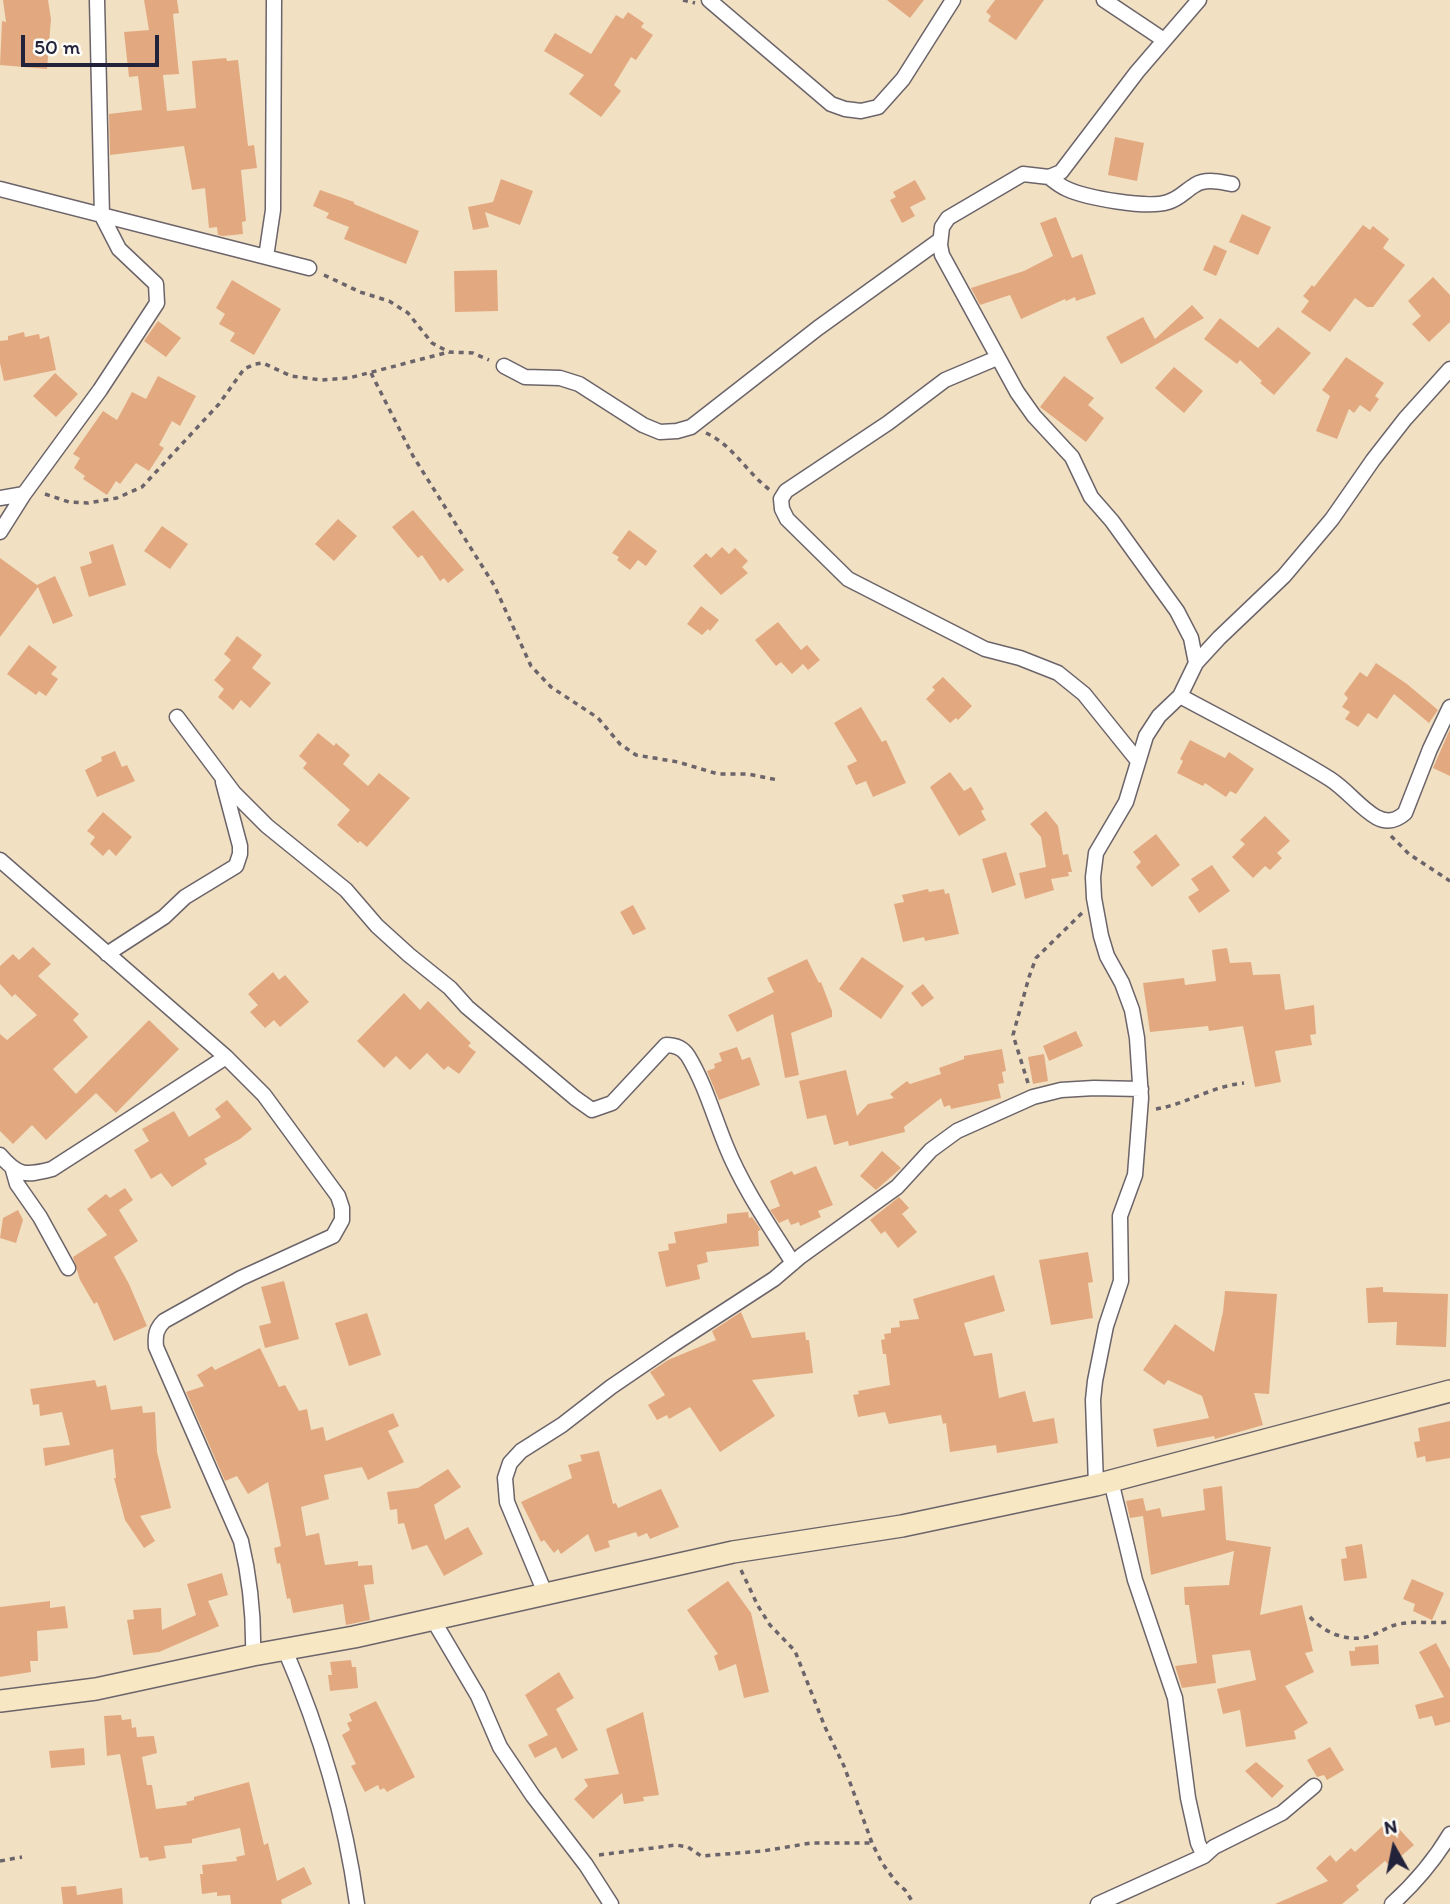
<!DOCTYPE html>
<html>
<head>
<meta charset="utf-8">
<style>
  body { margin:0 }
  #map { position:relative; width:1450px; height:1904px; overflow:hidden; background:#f2e0c2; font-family:Itim,sans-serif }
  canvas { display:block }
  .north { position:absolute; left:1359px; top:1813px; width:70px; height:70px; -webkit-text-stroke:5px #fdfcf7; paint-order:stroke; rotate:351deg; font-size:19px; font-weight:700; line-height:28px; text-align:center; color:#22223b }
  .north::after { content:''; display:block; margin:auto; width:24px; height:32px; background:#22223b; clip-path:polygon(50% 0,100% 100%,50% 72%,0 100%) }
  .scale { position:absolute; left:21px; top:35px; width:138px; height:32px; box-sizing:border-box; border:4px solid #22223b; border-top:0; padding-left:9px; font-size:21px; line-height:24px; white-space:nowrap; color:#22223b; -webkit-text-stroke:5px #fdfcf7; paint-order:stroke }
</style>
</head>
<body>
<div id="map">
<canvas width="1450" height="1904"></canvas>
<div class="north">N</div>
<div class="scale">50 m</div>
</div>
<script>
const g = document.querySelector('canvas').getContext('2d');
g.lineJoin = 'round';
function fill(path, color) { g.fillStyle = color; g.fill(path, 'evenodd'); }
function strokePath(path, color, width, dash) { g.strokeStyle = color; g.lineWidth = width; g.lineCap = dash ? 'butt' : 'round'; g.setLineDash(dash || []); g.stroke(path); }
const building = new Path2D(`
  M3 0H48L51 19 47 69 0 65 2 21 6 22Z
  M144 0H177L179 13 173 14 179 74 163 75 167 111 196 108 192 61 226 58 227 61 238 60 248 146 254 145 257 168 241 170 246 221 242 222 243 234 223 236 218 235 217 227 209 228 205 188 192 190 184 146 110 155 109 114 142 110 138 76 129 77 124 32 149 30Z
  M887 0H924L910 18Z
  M995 0H1044L1016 40 988 21 991 16 986 12Z
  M628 12 644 23 641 27 653 35 636 60 631 57 614 85 621 91 601 117 569 94 584 75 544 51 555 33 591 54 616 15 623 19Z
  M1115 137 1144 143 1137 181 1108 175Z
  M501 179 533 191 520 225 485 212 489 227 473 230 468 207 493 202Z
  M915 180 926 199 910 207 915 216 902 223 890 200 896 197 893 192Z
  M320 190 354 202V204L419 231 406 264 344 239 349 227 326 218 329 213 313 206Z
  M1242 214 1271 227 1258 255 1229 242Z
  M1056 217 1072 258 1082 254 1096 294 1076 301 1075 297 1066 301 1065 299 1021 319 1010 295 980 305 971 288 1024 271 1053 256 1040 223Z
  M1363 225 1370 230 1373 226 1389 239 1383 248 1405 265 1373 307H1367L1355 298 1330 332 1301 312 1309 301 1303 296 1312 285 1314 287Z
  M1214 245 1227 251 1216 276 1203 270Z
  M497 270 498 311 455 312 454 271Z
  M1433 277 1450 295V322L1429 342 1412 324 1421 316 1408 301Z
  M232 280 281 309 254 355 230 341 235 333 219 324 225 314 216 308Z
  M1192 305 1204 318 1121 364 1106 337 1143 317 1155 339Z
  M1220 318 1258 348 1278 327 1311 353 1274 395 1260 383 1262 381 1240 360 1237 364 1204 339Z
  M158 321 181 338 166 357 144 341Z
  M24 332 25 337 39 334 40 339 49 336 56 370 4 381 0 363V341L8 340V336Z
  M1346 357 1384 383 1375 396 1379 399 1370 412 1360 405 1354 413 1349 409 1337 439 1316 431 1330 396 1322 390Z
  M1174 367 1203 391 1184 413 1155 388Z
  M55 373 78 394 56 417 33 396Z
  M158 376 196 396 180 426 172 421 159 445 164 448 149 471 136 463 120 484 116 481 107 495 83 479 85 476 74 468 80 458 73 454 103 411 117 420 132 392 146 399Z
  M1064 376 1094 398 1088 405 1104 418 1086 442 1040 407Z
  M413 510 464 570 448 583 444 578 440 581 422 555 418 558 392 527Z
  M338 519 357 536 334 561 315 544Z
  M162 526 188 544 170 569 144 551Z
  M629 530 657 551 646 566 638 560 630 570 617 560 619 557 612 553Z
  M113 544 126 585 89 597 80 567 92 563 89 552Z
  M722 547 729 554 735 548 748 561 742 567 748 573 721 595 693 566 706 553 711 558Z
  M0 558 37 585 55 576 73 616 53 624 38 587 0 637Z
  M701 606 719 620 710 631 708 629 702 635 687 624Z
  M778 622 801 650 807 645 820 660 808 670 803 664 792 674 781 662 776 666 755 640Z
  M237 636 262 655 252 668 271 683 250 708 241 700 233 710 218 697 224 689 214 680 231 660 224 654Z
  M29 645 57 667 51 674 58 679 46 696 39 691 36 695 7 674Z
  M1376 663 1407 684 1438 710 1429 723 1394 694 1377 719 1368 713 1358 727 1345 719 1350 712 1342 707 1348 698 1344 694 1360 672 1367 677Z
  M943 677 972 706 958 720 956 718 950 723 926 699 935 690 932 687Z
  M861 707 882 742 886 740 906 783 873 797 866 781 856 785 847 766 857 761 834 723Z
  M1450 729V776L1433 768Z
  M318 733 334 746 336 743 350 755 343 764 368 786 379 773 410 798 367 847 360 841 358 843 337 825 350 810 303 768 307 763 299 756Z
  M1190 740 1225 758 1229 752 1254 769 1236 794 1230 791 1226 797 1205 783 1203 786 1177 773 1183 761 1180 759Z
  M115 751 122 767 127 765 135 781 97 797 85 770 102 761 101 757Z
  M950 772 964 791 971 787 984 809 981 811 986 820 959 836 930 787Z
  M1046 811 1058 826 1063 855 1068 854 1072 872H1068L1069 876 1051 879 1054 890 1025 899 1019 873 1046 867 1041 837 1030 824Z
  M103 812 132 837 116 856 109 849 103 856 90 844 95 837 87 831Z
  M1265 816 1290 841 1277 853 1282 858 1270 870 1265 866 1253 878 1232 857 1245 844 1240 840Z
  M1156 834 1180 865 1152 887 1136 867 1141 862 1133 852Z
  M1006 852 1016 885 992 893 982 859Z
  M1212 865 1230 891 1199 913 1188 897 1199 890 1191 879Z
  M928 889 929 892 944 889 945 894 949 893 959 934 925 941 924 937 903 942 894 904 904 902 902 895Z
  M633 905 646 929 633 935 620 912Z
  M33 947 51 964 38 976 79 1014 73 1020 88 1037 53 1069 76 1094 149 1020 179 1049 116 1113 96 1093 46 1140 32 1125 13 1144 0 1131V1034L7 1040 37 1015 15 994 12 997 0 984V966L13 954 19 960Z
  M1227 948 1230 963 1251 962 1253 975 1280 974 1285 1010 1314 1005 1316 1034 1310 1035 1312 1045 1275 1051 1281 1082 1255 1087 1243 1026 1209 1031 1208 1026 1150 1032 1143 983 1184 978 1185 985 1216 981 1212 950Z
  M862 957 904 986 881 1019 839 989Z
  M807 959 819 983 821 982 832 1011V1017L791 1033 799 1075 785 1078 773 1014 737 1032 728 1015 774 992 767 978Z
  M273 972 279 980 285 975 309 1002 280 1027 274 1020 265 1028 250 1012 258 1005 248 994Z
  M923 984 934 998 922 1007 911 993Z
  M404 993 420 1010 428 1001 471 1043 468 1046 476 1052 459 1074 448 1066 444 1070 427 1053 410 1070 396 1056 384 1068 357 1041Z
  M1076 1031 1083 1046 1049 1061 1043 1046Z
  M737 1047 742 1060 750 1057 760 1085 719 1100 707 1071 715 1068 714 1064 722 1061 719 1053Z
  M1002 1049 1006 1071 1002 1072 1004 1083 998 1084 1001 1098 951 1109 950 1105 944 1107 941 1098 904 1127 905 1132 849 1146 848 1141 834 1145 826 1115 807 1119 799 1081 846 1070 857 1116 868 1104 894 1098 890 1094 907 1081 910 1084 941 1074 939 1068 964 1059V1056Z
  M1044 1054 1048 1081 1033 1084 1028 1057Z
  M227 1100 252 1129 240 1139 204 1159 207 1164 172 1187 161 1173 151 1179 134 1150 149 1141 142 1129 174 1111 189 1137 221 1117 215 1109Z
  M882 1151 901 1168 876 1190 860 1176Z
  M816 1166 833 1205 818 1211 821 1217 800 1226 799 1222 791 1225 788 1219 779 1223 770 1210 780 1206 770 1181 792 1171 794 1175Z
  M125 1188 133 1200 119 1210 138 1241 114 1257 129 1284 147 1326 114 1341 97 1302 94 1304 80 1280 73 1257 107 1235 87 1209 106 1194 110 1198Z
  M899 1197 909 1208 902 1214 917 1232 898 1248 885 1231 881 1234 870 1220Z
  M18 1210 23 1220 16 1243 0 1238 3 1218Z
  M748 1212 749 1218 752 1217 761 1230 758 1231 759 1246 706 1252 708 1262 697 1265 700 1279 666 1287 658 1252 669 1250 668 1244 676 1243 674 1232 727 1223V1214Z
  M1088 1252 1093 1282 1088 1283 1093 1318 1051 1325 1039 1260Z
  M994 1275 1005 1311 964 1323 974 1356 992 1353 999 1398 1025 1391 1033 1422 1054 1418 1058 1443 997 1453 996 1445 950 1452 946 1423 943 1424 941 1415 889 1424 885 1412 858 1417 853 1395 859 1394 858 1391 890 1385 886 1354H883L881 1340 885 1339 884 1334 891 1333V1328L900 1327 899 1321 919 1319 913 1299Z
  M284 1281 299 1339 265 1348 259 1326 271 1323 261 1287Z
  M1383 1287V1292L1448 1294 1446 1347 1396 1345 1397 1322 1368 1323 1366 1288Z
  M1225 1291 1277 1294 1269 1394 1254 1393 1263 1425 1215 1439 1214 1436 1157 1447 1153 1429 1209 1418 1202 1396 1168 1380 1164 1385 1143 1370 1175 1324 1214 1352 1223 1312Z
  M741 1312 752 1338 805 1332 806 1340H809L813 1373 752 1380 775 1416 720 1452 690 1407 669 1419 667 1415 657 1420 648 1405 665 1395 650 1372 668 1360 716 1340 712 1331Z
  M367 1313 381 1355 349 1366 335 1323Z
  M260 1348 279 1387 285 1385 299 1411 307 1409 311 1430 323 1427 326 1441 393 1413 399 1426 388 1431 404 1462 368 1480 362 1467 324 1475 329 1499 301 1507 306 1536 319 1533 325 1565 358 1561V1566L372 1565 374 1584 364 1585 370 1620 346 1625 343 1604 293 1613 290 1598 287 1599 280 1563 277 1564 274 1548 281 1546 268 1482 248 1494 237 1476 225 1481 186 1392 204 1386 197 1375 212 1366 215 1370Z
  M95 1380 97 1387 106 1385 111 1410 142 1406 143 1413 155 1412 157 1452 171 1508 140 1516 155 1541 144 1548 125 1520 114 1478H116L113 1449 45 1466 43 1448 70 1445 62 1412 40 1416 39 1404 33 1405 30 1389Z
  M1450 1421V1458L1426 1462 1425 1456 1417 1458 1414 1442 1420 1441 1418 1428Z
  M599 1451 613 1504 616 1503 618 1508 661 1489 679 1527 650 1539 647 1533 638 1537 636 1532 608 1541 610 1547 595 1552 588 1534 561 1554 558 1549 554 1553 544 1540 541 1542 521 1502 572 1478 568 1465 582 1461 580 1455Z
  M448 1469 461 1487 434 1505 445 1540 468 1527 483 1554 444 1576 427 1545 412 1550 404 1523 398 1524 397 1509 390 1510 387 1492 418 1488Z
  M1222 1486 1226 1540 1271 1547 1260 1615 1302 1605 1313 1651 1305 1653 1314 1672 1285 1686 1308 1723 1294 1731 1296 1739 1246 1747 1240 1710 1223 1714 1217 1689 1256 1680 1250 1650 1212 1655 1216 1683 1182 1688 1175 1666 1197 1663 1189 1605H1185L1184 1587 1229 1585 1234 1551 1151 1575 1143 1516 1130 1518 1126 1501 1143 1498 1146 1511 1160 1508 1162 1517 1205 1510 1203 1489Z
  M1362 1544 1367 1578 1344 1581 1341 1559 1347 1558 1345 1547Z
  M222 1573 228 1595 208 1601 219 1626 159 1652 133 1655 127 1620 134 1619 133 1610 161 1608 162 1630 196 1615 187 1584Z
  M1412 1579 1444 1593 1432 1620 1413 1611 1415 1604 1403 1599Z
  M728 1581 751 1613 769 1692 744 1698 736 1664 719 1671 714 1656 718 1654 687 1610Z
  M50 1601V1608L65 1606 68 1628 37 1631 38 1661H30L31 1672 0 1677V1607Z
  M1436 1643 1450 1669V1722L1435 1726 1432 1716 1419 1719 1415 1705 1444 1697 1419 1652Z
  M1378 1645 1379 1664 1351 1666 1349 1651H1355V1647Z
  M351 1660 352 1667H356L358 1688 330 1691 328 1675H332L330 1662Z
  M559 1672 574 1698 556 1709 578 1750 562 1759 556 1747 535 1758 528 1745 548 1735 525 1695Z
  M376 1701 415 1777 387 1792 384 1788 380 1790 378 1785 365 1792 351 1766 356 1764 342 1735 350 1730 347 1723 352 1721 349 1714Z
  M643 1712 659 1795 643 1797 644 1801 624 1804 622 1793 593 1819 574 1799 588 1786 584 1779 619 1774 606 1729Z
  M121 1715 122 1720 131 1719 132 1728 136 1727 137 1737 154 1736 157 1753 142 1757 147 1785H152L156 1809 187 1805 186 1802 194 1800V1797L249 1782 264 1845 268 1843 277 1881 304 1867 312 1884 281 1900 282 1904H231L230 1895 217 1896V1892L202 1894 200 1874H203L202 1865 237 1861 236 1857 245 1855 240 1828 192 1839V1843L164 1846 166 1858 149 1861 148 1857 140 1858 120 1754 107 1756 104 1716Z
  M1330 1747 1344 1770 1327 1780 1324 1775 1317 1777 1307 1760Z
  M84 1748 85 1765 51 1768 49 1751Z
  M1256 1762 1284 1786 1272 1798 1245 1771Z
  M1390 1819 1414 1845 1399 1858 1396 1856 1388 1864 1385 1861 1356 1886 1359 1890 1342 1904H1275L1328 1881 1316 1868 1330 1855 1336 1862 1351 1848 1355 1852Z
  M76 1886 77 1895 122 1888 123 1904H63L61 1887Z`);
const path = new Path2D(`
  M683 0 695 3
  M324 275 360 292 389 301 408 313 432 343 449 352 473 353 489 360
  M371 373 413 456 494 585 531 666 551 687 598 718 620 744 636 755 678 762 718 774H748L778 780
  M706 433C733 445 747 473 770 490
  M45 494 69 502 88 503 117 498 142 487 219 404 244 369 255 364 263 363 291 376 321 380 349 378 449 352
  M1391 836 1409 854 1450 881
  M1028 1083 1013 1035 1029 977 1036 958 1082 913
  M1156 1109C1187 1104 1212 1086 1244 1083
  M741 1570 758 1606 770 1625 795 1651 825 1727 844 1766 872 1843 882 1863 896 1882 905 1890 914 1904
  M1310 1617C1324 1633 1349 1643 1370 1636 1379 1633 1387 1627 1395 1625 1413 1620 1432 1624 1450 1622
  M599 1855 676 1845 688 1847 701 1856 763 1851 811 1843H872
  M0 1861 22 1857`);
const minor = new Path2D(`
  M709 0 831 104 845 109 861 111 878 107 903 79 953 0
  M1104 0 1164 40
  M1049 177C1054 181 1060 186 1067 189 1087 198 1148 209 1168 202 1179 199 1185 191 1195 185 1206 178 1220 182 1232 184
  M0 189 309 268
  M266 257 273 210 274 0
  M997 358 945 380 888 423 786 491 781 499 782 509 787 519 848 579 985 649 1020 658 1058 673 1084 694 1138 761
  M504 366 525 377 560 378 579 384 643 425 660 432 677 431 691 427 818 328 940 240
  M0 498 24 494
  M0 532 24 494 100 390 157 303 156 284 119 249 102 216 97 0
  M1196 663 1191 638 1177 611 1112 521 1091 497 1072 457 1034 416 1017 392 942 255 940 245 942 227 948 218 1023 174 1049 177 1061 172 1137 72 1199 0
  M1180 696C1230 723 1282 749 1330 779 1347 790 1359 807 1376 817 1387 823 1396 821 1405 813L1430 749 1450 707
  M177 717 234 793 267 826 346 890 377 926 409 955 450 988 467 1007 575 1098 592 1110 612 1103 666 1045C675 1045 683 1048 688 1056 705 1084 714 1117 726 1146 743 1188 769 1225 793 1263
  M0 860 226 1057 264 1095 338 1196 342 1208V1220L333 1236 241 1278 164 1321C156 1329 155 1335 156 1347L241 1541C250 1579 254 1616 253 1655
  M107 954 164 917 185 897 236 866 240 854V846L223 782
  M0 1155C18 1176 25 1176 52 1169L226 1057
  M13 1170 17 1184 40 1217 68 1268
  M1111 1481 1135 1580 1175 1698 1188 1798 1198 1843 1204 1856
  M1096 1485 1093 1400 1095 1381 1106 1326 1121 1281 1120 1216 1135 1175 1141 1098 1137 1038 1132 1010 1122 983 1107 956 1101 936 1094 898 1093 877 1096 853 1126 802 1146 736 1159 716 1180 696 1196 663 1219 638 1284 576 1332 519 1373 460 1405 419 1450 369
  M545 1593 507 1502 505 1478 510 1463 521 1451 562 1425 611 1387 674 1344 774 1279 801 1256 897 1187 931 1150 957 1131 1033 1097 1061 1090 1094 1088 1141 1089
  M432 1618 478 1696 500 1747 533 1796 586 1865 611 1904
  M285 1650C320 1731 345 1816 357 1904
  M1098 1904 1204 1856 1214 1847 1282 1813 1314 1786
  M1392 1904C1415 1883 1434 1861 1450 1834`);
const secondary = new Path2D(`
  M0 1701 96 1689 253 1655 354 1637 733 1552 902 1526 1096 1485 1450 1391`);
fill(building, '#e2a980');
strokePath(minor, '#6b646a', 17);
strokePath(secondary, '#6b646a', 24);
strokePath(path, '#6b646a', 3.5, [5, 5]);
strokePath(minor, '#fff', 14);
strokePath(secondary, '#f7e8c3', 21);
</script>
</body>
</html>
